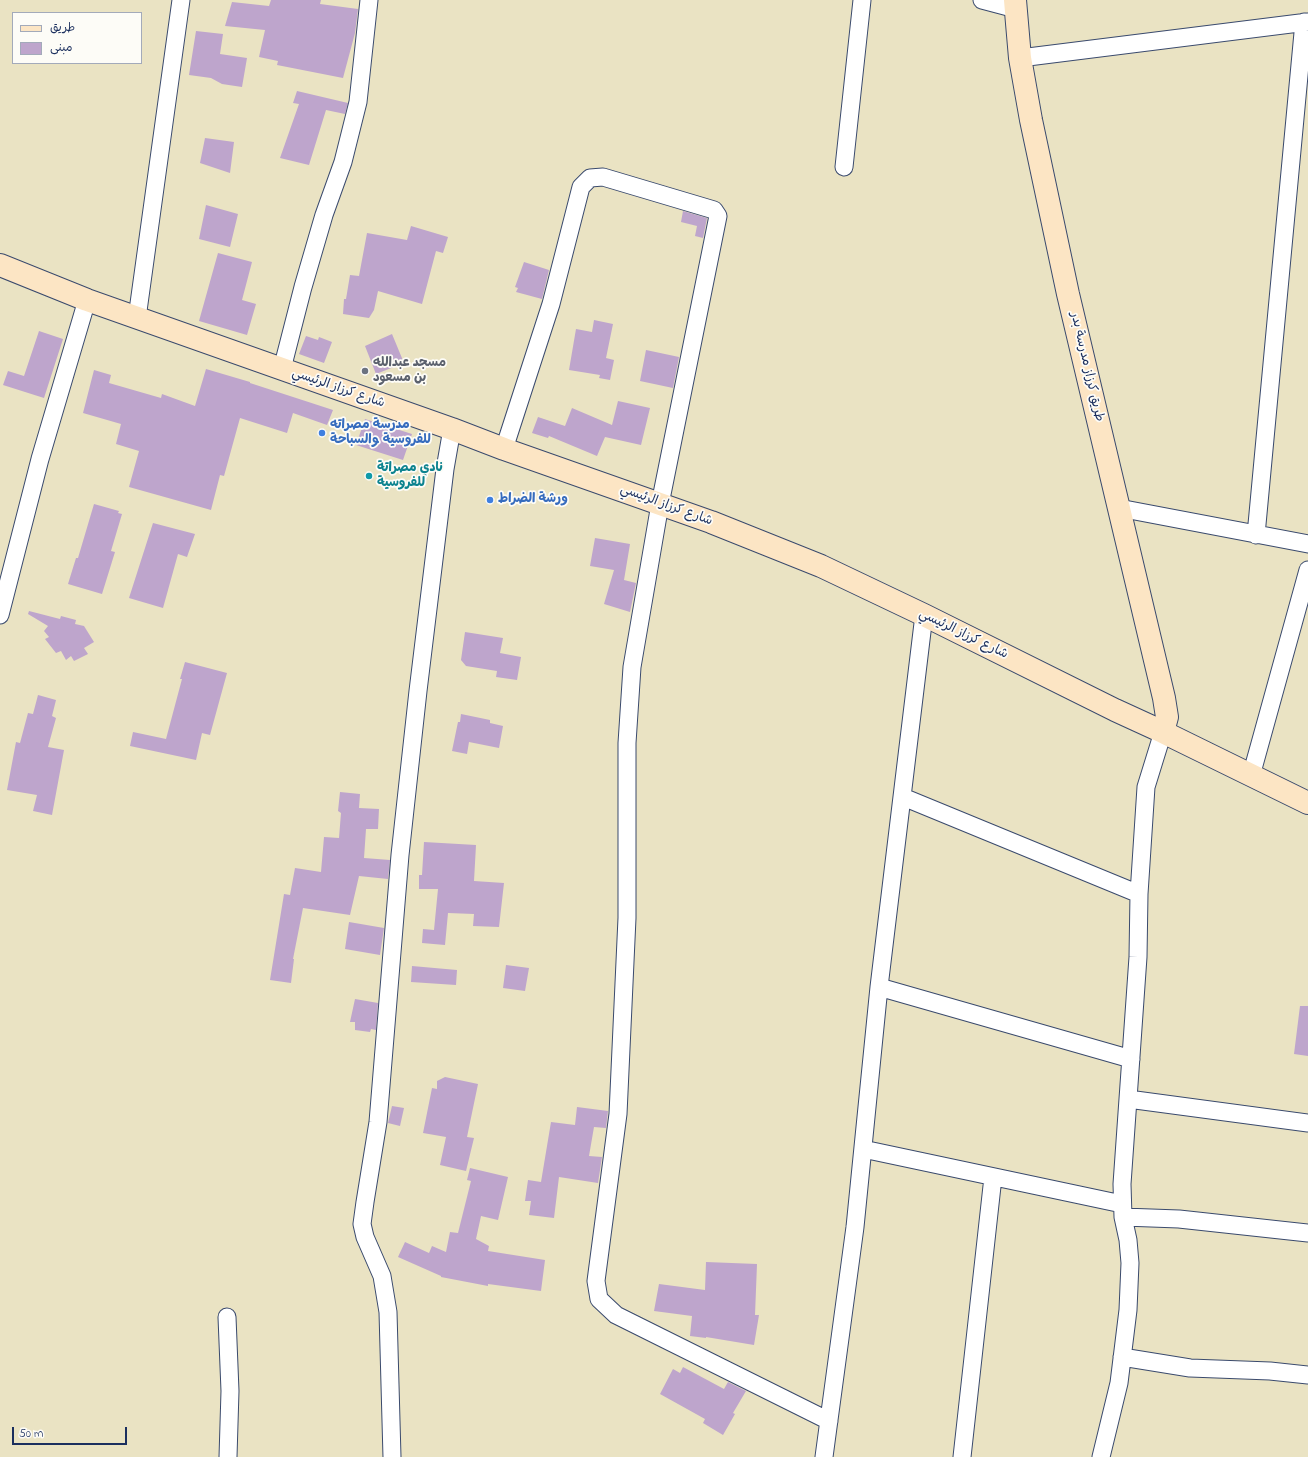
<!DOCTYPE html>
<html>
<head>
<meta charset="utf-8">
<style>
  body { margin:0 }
  #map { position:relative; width:1308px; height:1457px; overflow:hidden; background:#eae3c3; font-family:"Indie Flower","Playpen Sans Arabic",sans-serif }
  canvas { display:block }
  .legend { position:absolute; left:12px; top:12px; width:130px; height:52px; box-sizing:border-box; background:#fdfcf7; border:1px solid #a3aaba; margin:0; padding:5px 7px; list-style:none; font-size:12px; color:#1b2f5e }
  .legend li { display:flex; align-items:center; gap:8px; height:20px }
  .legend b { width:20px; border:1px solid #a3aaba }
  .scale { position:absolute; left:12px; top:1427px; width:115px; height:18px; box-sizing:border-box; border:2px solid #1b2f5e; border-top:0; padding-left:5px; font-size:12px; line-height:14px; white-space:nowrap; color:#1b2f5e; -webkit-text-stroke:3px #fdfcf7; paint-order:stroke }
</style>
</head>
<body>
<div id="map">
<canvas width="1308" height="1457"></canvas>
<ul class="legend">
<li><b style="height:5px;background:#fce5c4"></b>طريق</li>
<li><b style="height:11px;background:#bea5cc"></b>مبنى</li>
</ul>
<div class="scale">50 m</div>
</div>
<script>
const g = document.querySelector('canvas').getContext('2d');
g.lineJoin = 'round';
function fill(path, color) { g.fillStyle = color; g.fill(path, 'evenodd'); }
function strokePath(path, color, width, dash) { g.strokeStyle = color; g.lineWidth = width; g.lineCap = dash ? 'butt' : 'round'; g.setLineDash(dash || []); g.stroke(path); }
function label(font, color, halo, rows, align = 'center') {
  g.font = font + ' "Indie Flower","Playpen Sans Arabic",sans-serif'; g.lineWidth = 3.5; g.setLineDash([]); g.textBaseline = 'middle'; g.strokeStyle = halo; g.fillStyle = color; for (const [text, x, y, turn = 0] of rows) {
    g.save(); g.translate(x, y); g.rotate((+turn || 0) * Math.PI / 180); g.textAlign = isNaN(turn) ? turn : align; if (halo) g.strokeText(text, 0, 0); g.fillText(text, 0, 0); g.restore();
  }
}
const building = new Path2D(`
  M271 0H321L320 4 358 9 355 33 343 78 277 65 278 61 259 57 265 30 225 26 232 2 269 6Z
  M196 31 223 34 220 54 247 58 242 87 222 84 211 78 189 75Z
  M297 91 348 103 345 114 326 110 309 165 280 158 299 104 293 103Z
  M205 138 234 142 230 173 200 163Z
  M206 205 238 214 230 247 199 239Z
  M683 211 707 218 703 238 695 236 697 226 681 222Z
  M411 226 448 237 443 253 436 251 422 304 378 291 374 310 369 318 343 314 344 299H346L350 275 359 276 367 233 407 240Z
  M218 253 252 262 242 300 256 304 247 335 199 321Z
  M524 262 549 270 542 299 516 292 518 288 515 287Z
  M594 320 613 324 606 358 614 360 610 380 599 378 600 375 569 370 576 329 592 332Z
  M39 331 63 339 44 398 3 385 8 371 24 376Z
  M392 334 404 363 376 374 365 346Z
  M306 336 318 340 319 337 332 342 324 363 299 354Z
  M646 350 679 357 673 388 640 381Z
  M206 369 250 382V383L333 410 327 425 293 413 287 433 240 418 224 476 220 475 211 510 129 487 139 451 116 444 121 424 83 413 94 370 111 375 109 383 161 398 162 394 195 406Z
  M618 401 650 408 641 445 605 437 597 456 549 436 548 438 532 433 538 417 565 426 572 408 612 425Z
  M365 419 412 434 403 460 356 445Z
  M94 504 119 511 118 513 122 514 111 551 115 552 102 594 68 584 76 558H78Z
  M153 523 195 534 187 557 178 554 163 608 129 598Z
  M595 538 630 544 624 580 636 583 630 612 604 604 614 570 590 566Z
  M29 611 60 619 61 616 76 620 75 624 84 626 94 642 84 648 88 654 74 661 71 656 66 660 61 651 56 653 45 639 49 637 44 631 48 626 28 614Z
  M465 632 503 638 500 653 521 657 517 680 496 677 497 671 466 666 461 660Z
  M185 662 227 673 210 735 202 733 196 760 130 746 133 732 166 739 182 679H180Z
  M38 695 56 700 52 716 56 718 48 747 64 750 52 815 33 811 37 795 7 790 16 742 20 743 28 713 33 714Z
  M461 714 490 720V723L503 726 499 748 469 742 467 754 452 751 458 722H460Z
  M340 792 360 794 359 808 379 809 378 829H366L364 858 390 860 388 879 359 876 350 915 303 908 293 959H294L291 983 270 980 284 894 290 895 295 868 321 872 324 837 339 838 341 813 338 811Z
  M424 842 476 845 474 881 504 883 499 927 473 926 474 914 448 913 445 945 422 943 423 929 434 930 438 889H419V875H422Z
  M349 922 384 928 380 955 345 949Z
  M506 965 529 968 525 991 503 988Z
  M412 966 457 970 456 985 411 982Z
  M355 999 378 1003 376 1030 371 1029 370 1032 355 1030V1022H350Z
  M1300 1006H1308V1056L1294 1054Z
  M445 1077 478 1084 467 1137 474 1138 466 1171 440 1165 446 1137 423 1133 432 1088 437 1089V1081Z
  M392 1106 404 1108 400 1126 388 1123Z
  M577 1107 608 1111 606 1128 594 1127 589 1156 602 1157 598 1183 559 1177 554 1218 529 1215 531 1201H525L528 1180 541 1182 551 1122 575 1125Z
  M470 1168 508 1177 498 1220 481 1216 476 1239 489 1246 488 1251 545 1260 541 1291 488 1284V1286L441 1277V1276L398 1257 405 1242 429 1253 432 1246 446 1252 450 1232 458 1233 471 1181 467 1180Z
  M706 1262 757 1264 755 1315H759L754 1345 706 1337V1338L690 1336 692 1316 654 1311 659 1284 705 1290Z
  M683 1367 724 1389 728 1382 746 1391 733 1413 735 1414 723 1435 703 1423 705 1419 660 1394 673 1369 680 1373Z`);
const street = new Path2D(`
  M982 0 1016 9
  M1020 58 1308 22
  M844 167 862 0
  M137 318 181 0
  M282 369 303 287 324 215 343 162 358 102 369 0
  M504 449 551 304 581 187 590 178 603 177 714 210 718 216 660 504 632 667 627 743V918L618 1114 596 1281 599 1299 616 1315 829 1421
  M1119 508 1308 544
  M1256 535 1304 22
  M0 615 40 459 87 300
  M1251 776 1308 570
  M903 797 1139 894
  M879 987 1131 1059
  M1128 1099 1308 1123
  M863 1149 1122 1204
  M1123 1217 1179 1219 1308 1233
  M227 1317 230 1391 228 1457
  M1122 1357 1190 1368 1270 1371 1308 1375
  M392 1457 388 1312 382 1276 365 1237 362 1224 365 1202 378 1122 400 855 418 691 445 469 452 429
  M824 1457 855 1227 879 987 924 615
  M962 1457 993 1177
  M1101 1457 1119 1383 1128 1310 1130 1263 1128 1240 1123 1217 1122 1184 1138 957 1139 894 1146 787 1163 732`);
const secondary = new Path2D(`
  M1015 0 1020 58 1031 120 1068 294 1164 698 1167 717 1163 732
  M0 265 87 300 452 429 504 449 711 522 821 566 924 615 1115 710 1163 732 1308 803`);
const markers = [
  [365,371,4,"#6b7280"],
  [322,433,4,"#3f7fe0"],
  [369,476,4,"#0f9aa8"],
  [490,500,4,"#3f7fe0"]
];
const worshipNames = [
  ["مسجد عبدالله",373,364],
  ["بن مسعود",373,379]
];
const streetNames = [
  ["طريق كرزاز مدرسة بدر",1086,367,77],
  ["شارع كرزاز الرئيسي",338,389,19],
  ["شارع كرزاز الرئيسي",666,506,20],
  ["شارع كرزاز الرئيسي",963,635,26]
];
const shopNames = [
  ["مدرسة مصراته",330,426],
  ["للفروسية والسباحة",330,441],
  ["ورشة الضراط",498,500]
];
const cultureNames = [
  ["نادي مصراتة",377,469],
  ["للفروسية",377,484]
];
fill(building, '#bea5cc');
strokePath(street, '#3a4a6d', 19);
strokePath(secondary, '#3a4a6d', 24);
strokePath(street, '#fff', 17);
strokePath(secondary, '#fce5c4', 22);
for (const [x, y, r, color] of markers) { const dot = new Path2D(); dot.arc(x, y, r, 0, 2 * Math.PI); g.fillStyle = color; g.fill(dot); strokePath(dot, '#fdfcf7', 1.5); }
label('bold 13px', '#5b616d', '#fdfcf7', worshipNames, 'left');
label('13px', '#1b2f5e', '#fdfcf7', streetNames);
label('bold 13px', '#366cbe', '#fdfcf7', shopNames, 'left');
label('bold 13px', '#0d838f', '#fdfcf7', cultureNames, 'left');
</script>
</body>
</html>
